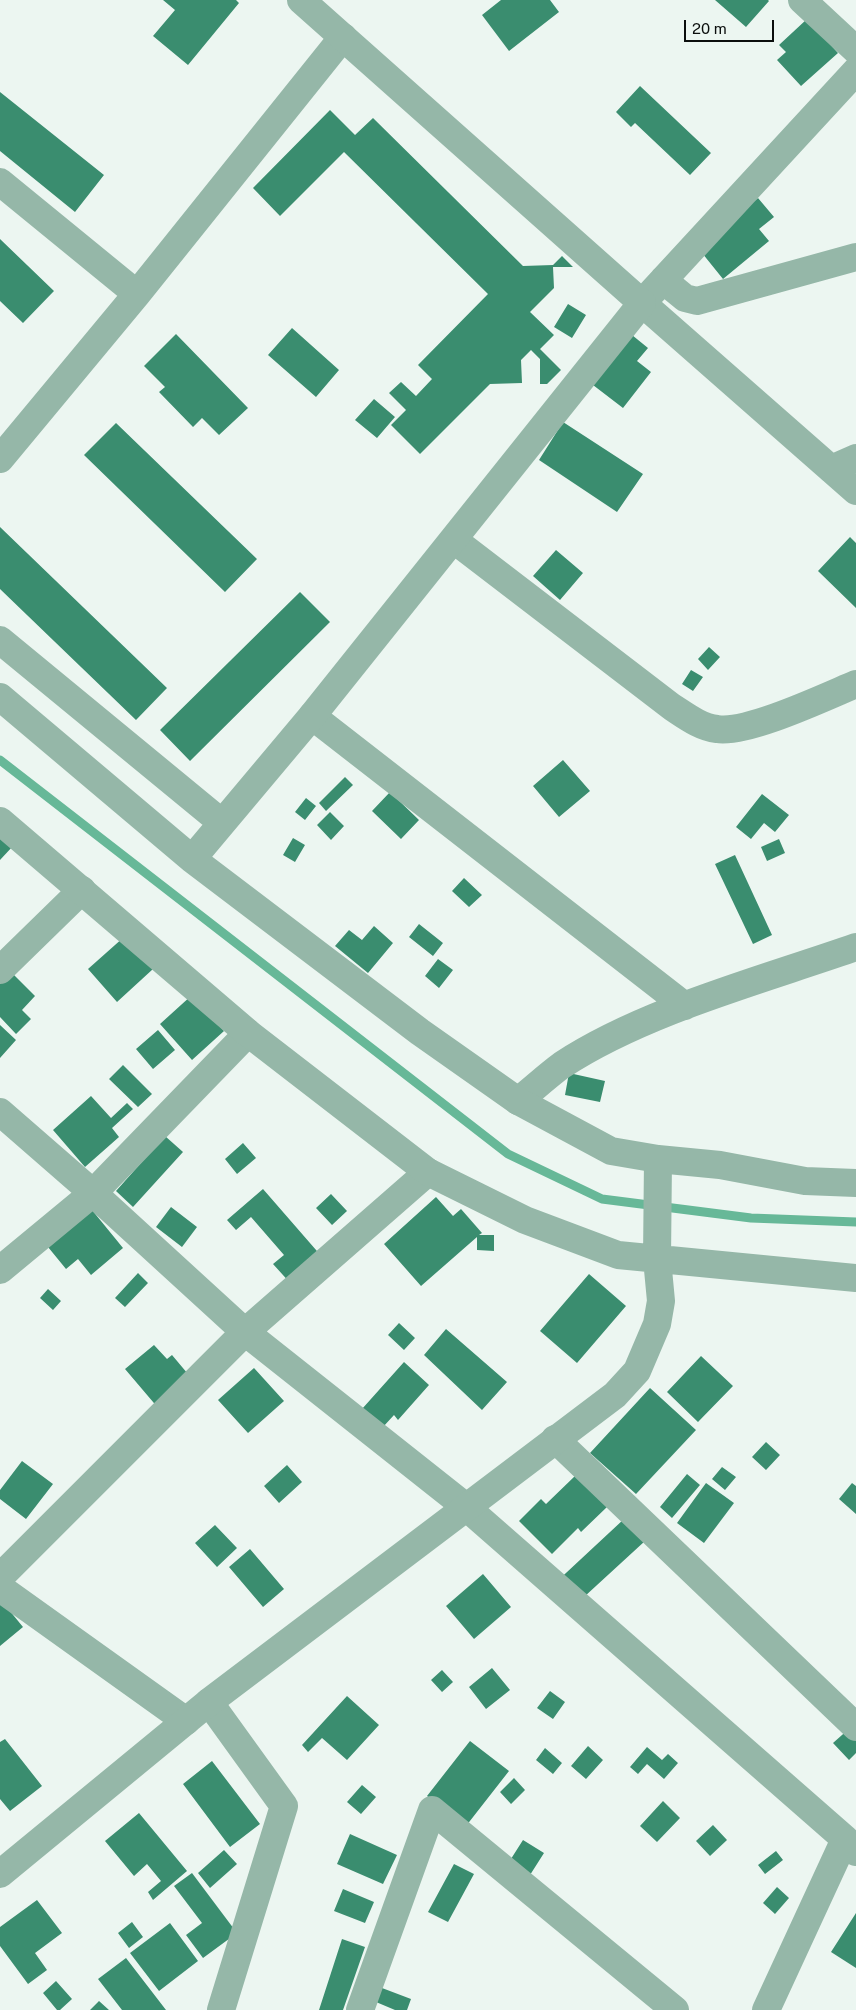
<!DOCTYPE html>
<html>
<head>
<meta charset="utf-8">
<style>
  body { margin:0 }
  #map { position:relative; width:856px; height:2010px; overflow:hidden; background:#ecf6f1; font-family:"Public Sans",sans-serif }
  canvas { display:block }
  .scale { position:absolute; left:684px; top:20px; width:90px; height:22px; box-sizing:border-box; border:2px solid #0b0e0d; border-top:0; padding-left:6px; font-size:15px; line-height:18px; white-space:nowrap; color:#0b0e0d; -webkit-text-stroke:4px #ecf6f1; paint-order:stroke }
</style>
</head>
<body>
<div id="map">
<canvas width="856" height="2010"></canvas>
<div class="scale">20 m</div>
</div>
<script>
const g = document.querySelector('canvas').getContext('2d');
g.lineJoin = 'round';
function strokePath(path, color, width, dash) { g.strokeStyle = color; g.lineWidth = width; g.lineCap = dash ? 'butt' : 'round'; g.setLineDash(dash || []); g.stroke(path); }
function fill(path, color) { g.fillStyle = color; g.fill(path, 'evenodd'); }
const stream = new Path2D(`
  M0 760 508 1154 602 1199 751 1218 856 1222`);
const building = new Path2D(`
  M163 0H236L239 3 188 65 153 36 175 10Z
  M501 0H550L559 12 509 51 482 15Z
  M715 0H768L769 1 746 27Z
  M807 19 838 53 801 86 777 60 786 52 779 45Z
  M640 86 711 153 690 175 635 123 631 127 616 112Z
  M0 92 104 175 75 212 0 151Z
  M330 110 355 135 373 118 523 266 553 265 562 256 573 267H553L554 288 530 312 554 335 540 349 561 370 547 384H540V359L531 350 521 360 522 383 490 384 420 454 391 425 406 410 389 393 401 382 416 396 432 379 418 365 488 294 344 152 280 216 253 188Z
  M758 198 774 217 759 229 769 241 723 279 698 248Z
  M0 239 54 291 23 323 0 301Z
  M568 304 586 315 572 338 554 327Z
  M292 328 339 370 316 397 268 355Z
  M176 334 248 408 219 435 202 418 193 427 159 392 165 387 144 366Z
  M632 335 648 348 637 361 651 372 623 408 593 385Z
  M374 399 395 417 377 438 355 420Z
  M563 422 643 474 617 512 539 460Z
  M116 423 257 559 225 592 84 455Z
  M0 527 167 688 136 720 0 589Z
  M850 537 856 543V608L818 571Z
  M556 550 583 573 560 600 533 576Z
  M300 592 330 622 190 761 160 730Z
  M709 647 720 657 708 670 698 659Z
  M691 670 703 677 693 691 682 684Z
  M563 760 590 791 559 817 533 786Z
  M345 777 353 785 326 811 319 803Z
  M390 792 419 820 401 839 372 811Z
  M762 794 789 815 775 832 764 823 751 839 736 827Z
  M306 798 316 806 305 820 295 812Z
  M330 812 344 826 331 840 317 825Z
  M0 834 13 846 0 860Z
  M293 838 305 845 295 862 283 855Z
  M779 839 785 853 767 861 761 847Z
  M735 855 772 935 753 944 715 864Z
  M464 878 482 895 469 907 452 891Z
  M419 924 443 943 433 956 409 937Z
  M374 926 393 943 368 973 335 946 349 930 362 940Z
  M124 937 153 969 117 1002 88 969Z
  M438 959 453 970 439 988 425 976Z
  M11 972 35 996 22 1010 31 1019 16 1034 0 1017V984Z
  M192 995 224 1031 192 1060 160 1024Z
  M0 1025 16 1040 0 1058Z
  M158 1030 175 1050 153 1069 136 1049Z
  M123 1065 152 1094 138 1107 109 1079Z
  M569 1073 605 1081 600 1102 565 1095Z
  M91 1096 111 1118 127 1103 133 1109 112 1128 119 1137 85 1167 53 1130Z
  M165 1136 183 1152 133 1207 116 1191Z
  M243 1143 256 1158 237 1174 225 1159Z
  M263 1189 323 1258 292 1285 273 1264 284 1255 251 1217 236 1230 227 1220Z
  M331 1194 347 1211 332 1225 316 1208Z
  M436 1197 453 1216 461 1209 482 1233 479 1235H494V1251L477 1250V1237L421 1286 384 1244Z
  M171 1207 197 1227 182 1247 156 1227Z
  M92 1210 123 1248 91 1275 78 1259 66 1269 48 1247Z
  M138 1273 148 1283 125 1307 115 1298Z
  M589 1274 626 1306 577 1363 540 1331Z
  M48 1289 61 1301 53 1310 40 1298Z
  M399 1323 415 1338 404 1350 388 1335Z
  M446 1329 507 1382 482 1410 424 1355Z
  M154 1345 167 1359 172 1355 193 1380 159 1409 125 1369Z
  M701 1356 733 1386 698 1422 667 1392Z
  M404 1362 429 1385 398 1420 394 1415 383 1427 362 1409Z
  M254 1368 284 1401 248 1433 218 1400Z
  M650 1388 696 1430 636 1494 590 1453Z
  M766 1442 780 1455 766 1470 752 1457Z
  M22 1461 53 1484 26 1519 0 1499V1490Z
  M287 1465 302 1482 279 1503 264 1486Z
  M722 1467 736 1477 725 1490 712 1479Z
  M687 1474 700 1485 672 1518 660 1507Z
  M575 1476 607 1507 581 1532 578 1528 552 1554 519 1521 541 1499 546 1504Z
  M706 1483 734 1503 704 1543 677 1523Z
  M852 1483 856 1486V1514L839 1499Z
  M624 1519 645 1541 572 1608 552 1586Z
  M215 1525 237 1548 217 1567 195 1543Z
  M250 1549 284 1589 263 1607 229 1567Z
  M483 1574 511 1607 474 1639 446 1606Z
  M0 1599 23 1627 0 1646Z
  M492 1668 510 1690 486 1709 469 1687Z
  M442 1670 453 1682 442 1692 431 1680Z
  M550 1691 565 1702 553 1719 537 1708Z
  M347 1696 379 1725 347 1760 322 1738 308 1752 302 1745Z
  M851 1727 856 1732V1753L849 1760 833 1743Z
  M5 1739 42 1786 10 1811 0 1799V1742Z
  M470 1741 509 1771 466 1826 427 1796Z
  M588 1746 603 1760 586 1779 571 1766Z
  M647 1747 662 1760 668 1754 678 1763 664 1779 647 1764 638 1774 630 1767Z
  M545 1748 562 1763 553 1774 536 1760Z
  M212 1761 260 1824 230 1847 183 1784Z
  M514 1778 525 1790 511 1804 500 1792Z
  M362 1785 376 1797 361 1814 347 1802Z
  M663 1801 680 1818 657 1842 640 1826Z
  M139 1813 187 1871 153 1900 148 1892 161 1881 147 1864 134 1876 105 1841Z
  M713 1825 727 1840 710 1856 696 1841Z
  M350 1834 397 1855 383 1884 337 1864Z
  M523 1840 544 1853 530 1875 509 1862Z
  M224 1850 237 1864 210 1888 198 1873Z
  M776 1851 783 1860 765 1874 758 1865Z
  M454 1864 474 1874 448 1922 428 1912Z
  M192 1873 237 1933 203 1958 186 1935 202 1923 174 1886Z
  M777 1887 789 1898 775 1914 763 1903Z
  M343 1889 374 1902 365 1923 334 1911Z
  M37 1900 62 1933 35 1953 47 1970 28 1984 0 1946V1927Z
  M856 1913V1968L831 1952Z
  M132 1922 143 1937 129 1948 118 1933Z
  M170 1923 198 1961 159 1991 130 1953Z
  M342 1939 365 1947 343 2010H319Z
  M126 1958 166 2010H122L98 1979Z
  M56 1981 72 1999 60 2010H57L43 1993Z
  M382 1988 411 1999 407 2010H395L376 2002Z
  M99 2001 109 2010H90Z`);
const minor = new Path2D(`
  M802 0 856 50
  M856 71 642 303 856 491
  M0 182 137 294
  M663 280 685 298 697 301 856 257
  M0 459 137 294 343 37
  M831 469 856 458
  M454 540 672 707C686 716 700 727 717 729 747 734 825 697 856 684
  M312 716 685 1006
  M0 970 82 890
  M518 1101C532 1090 547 1076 562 1065 644 1011 762 980 856 947
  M0 1112 93 1193 245 1332 466 1507 845 1839 856 1852
  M0 1270 93 1193 248 1033
  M555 1439 856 1727
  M0 1577 245 1332 428 1172
  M0 1588 186 1721
  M209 1702 284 1806 221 2010
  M360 2010 432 1810 675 2010
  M766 2010 845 1839`);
const tertiary = new Path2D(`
  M0 640 221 822
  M0 697 192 859 420 1032 518 1101 611 1151 658 1159 720 1165 805 1181 856 1183
  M0 821 248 1033 428 1172 525 1220 618 1255 856 1278
  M192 859 312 716 642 303 301 0
  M0 1874 209 1702 615 1395 637 1371 657 1324 661 1301 657 1259 658 1159`);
strokePath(stream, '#67b898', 9);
fill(building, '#3a8d6f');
strokePath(minor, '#95b7a8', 28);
strokePath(tertiary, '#95b7a8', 28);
</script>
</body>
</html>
